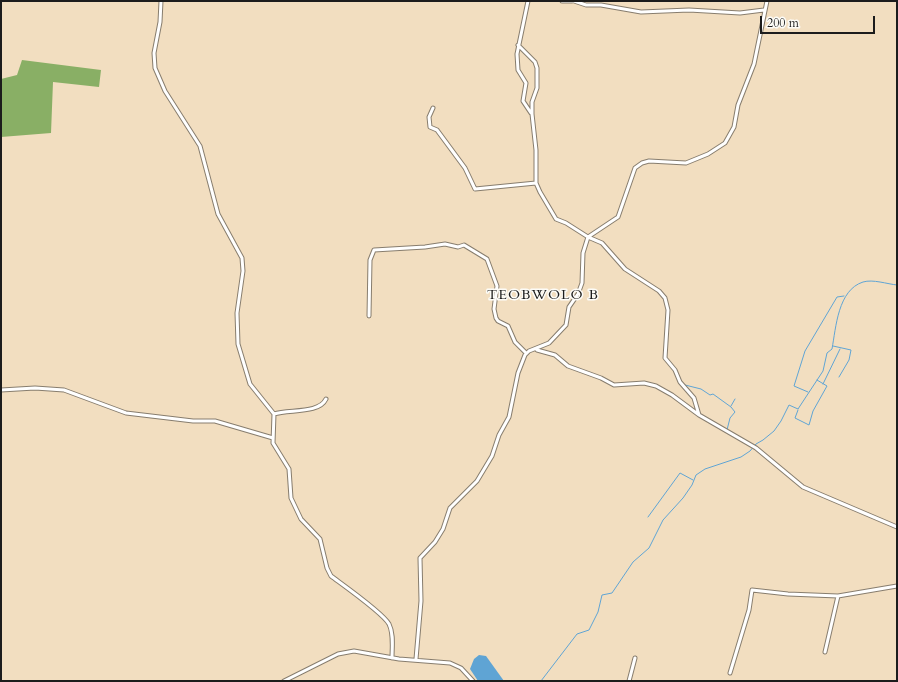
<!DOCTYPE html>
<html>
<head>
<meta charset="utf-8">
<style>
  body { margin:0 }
  #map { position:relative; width:898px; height:682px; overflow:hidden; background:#f2dec0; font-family:Cardo,serif }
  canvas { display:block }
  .frame { position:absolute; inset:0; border:2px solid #1c1c1c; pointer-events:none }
  .scale { position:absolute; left:760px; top:16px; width:115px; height:18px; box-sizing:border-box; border:2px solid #1c1c1c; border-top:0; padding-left:5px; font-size:12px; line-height:14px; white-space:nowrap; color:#1c1c1c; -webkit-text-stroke:3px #fdfcf7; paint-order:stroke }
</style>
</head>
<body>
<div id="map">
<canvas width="898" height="682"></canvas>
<div class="frame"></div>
<div class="scale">200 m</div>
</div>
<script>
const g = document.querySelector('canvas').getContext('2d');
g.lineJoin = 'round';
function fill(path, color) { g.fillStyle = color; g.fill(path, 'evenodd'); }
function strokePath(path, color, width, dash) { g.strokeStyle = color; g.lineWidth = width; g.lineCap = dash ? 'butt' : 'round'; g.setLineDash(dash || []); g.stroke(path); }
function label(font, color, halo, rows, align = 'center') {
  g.font = font + ' Cardo,serif'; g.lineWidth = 3; g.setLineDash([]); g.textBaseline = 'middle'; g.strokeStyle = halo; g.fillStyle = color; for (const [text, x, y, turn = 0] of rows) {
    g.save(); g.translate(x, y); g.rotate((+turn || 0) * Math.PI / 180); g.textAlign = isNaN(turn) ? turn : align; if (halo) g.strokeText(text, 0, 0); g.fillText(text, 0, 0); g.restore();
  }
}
const forest = new Path2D(`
  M22 60 101 70 99 87 53 82 51 133 1 137V79L17 75Z`);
const water = new Path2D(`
  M479 655 486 656 504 681H478L470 669 474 659Z`);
const stream = new Path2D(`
  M833 346 851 350 849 360 839 377
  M823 384 840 349
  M685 385 701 389 710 395 713 394 731 407 735 412 730 418 727 430
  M808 392 794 386 805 351 837 297 844 296
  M731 406 735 399
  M798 410 795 418 809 425 813 411 827 386 817 380
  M648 517 680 473 693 480
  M541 681 577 634 589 630 598 612 602 595 612 593 633 562 649 548 663 520 683 498 692 485 696 475 705 469 741 457 750 451 756 444 763 440 774 431 781 421 789 405 798 409 823 371 827 353 832 349C836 327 838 290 863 282 873 279 887 284 897 285`);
const minor = new Path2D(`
  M161 1 160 22 154 53 155 68 165 91 200 146 218 214 242 258 243 271 237 313 238 344 250 384 274 414 273 443 289 469 291 498 301 519 320 539 327 568 331 576C343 585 383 613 389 624 394 634 392 647 392 658
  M528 1 517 54 518 70 526 83 523 101 531 113
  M562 1H572
  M574 1 586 5H601L641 12 689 10 740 13 764 10
  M518 45 535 62 537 68V88L532 102V114L536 150V183L540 192 556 219 566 223 588 237 602 243 625 269 659 291 665 298 668 310 665 358 675 370 680 382 694 398 699 415 756 448 803 487 897 527
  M433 108 429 117 430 127 437 130 465 168 475 189 536 183
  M369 316 370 260 374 250 425 247 445 244 458 247 464 245 487 259 497 286 494 309 496 318 498 321 508 326 515 342 526 353
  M537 350 555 355 568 366 601 378 614 385 644 383 656 386 672 395 699 415
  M1 390 35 388 64 390 126 413 193 421H215L273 438
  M274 414C289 409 319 414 326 399
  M825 652 838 596 897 586
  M416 659 421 601 420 558 435 542 443 529 450 508 477 481 492 456 499 435 509 417 518 373 525 355 529 351 549 343 566 325 569 307 578 294 582 283 583 253 588 237 618 217 635 168 642 163 649 161 686 163 708 154 725 143 734 127 738 105 754 64 767 1
  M730 673 749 610 752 590 788 594 838 596
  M284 681 338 654 354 651 399 659 450 663 461 668 473 681
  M629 681 635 658`);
const quarterNames = [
  ["TEOBWOLO B",543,296]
];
fill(forest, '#89af65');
fill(water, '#5fa4d4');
strokePath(stream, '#5fa4d4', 1);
strokePath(minor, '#877d6e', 5);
strokePath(minor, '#fff', 3);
g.letterSpacing = '1px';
label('14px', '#1c1c1c', '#fdfcf7', quarterNames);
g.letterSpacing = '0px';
</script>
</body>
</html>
